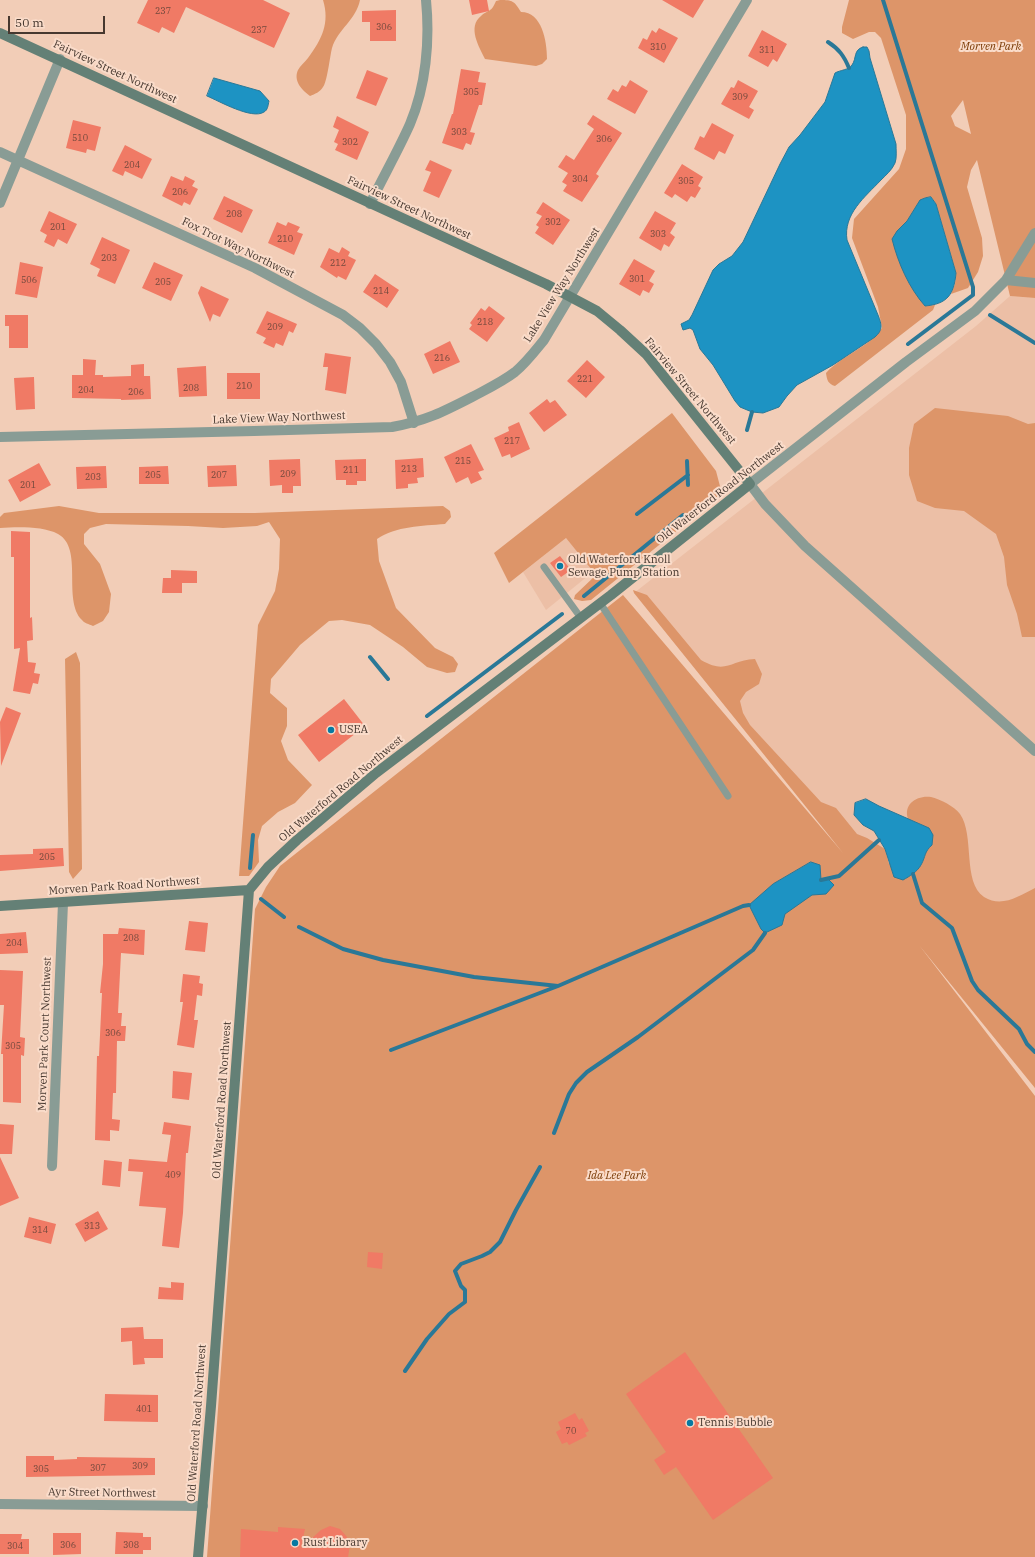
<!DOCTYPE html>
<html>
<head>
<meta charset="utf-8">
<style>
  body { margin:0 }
  #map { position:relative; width:1035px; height:1557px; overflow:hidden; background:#f2cdb7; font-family:"IBM Plex Serif",serif }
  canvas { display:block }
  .scale { position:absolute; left:8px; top:16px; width:97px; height:18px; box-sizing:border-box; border:2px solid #47382f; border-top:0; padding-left:5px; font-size:12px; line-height:14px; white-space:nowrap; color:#47382f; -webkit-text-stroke:3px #fadcca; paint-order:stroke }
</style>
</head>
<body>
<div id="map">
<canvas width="1035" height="1557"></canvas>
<div class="scale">50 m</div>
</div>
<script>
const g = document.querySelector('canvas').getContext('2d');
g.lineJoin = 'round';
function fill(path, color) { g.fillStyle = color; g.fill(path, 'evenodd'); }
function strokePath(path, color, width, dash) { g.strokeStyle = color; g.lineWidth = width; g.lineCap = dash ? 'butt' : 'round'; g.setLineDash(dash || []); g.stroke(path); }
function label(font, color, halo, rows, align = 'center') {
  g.font = font + ' "IBM Plex Serif",serif'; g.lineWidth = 4; g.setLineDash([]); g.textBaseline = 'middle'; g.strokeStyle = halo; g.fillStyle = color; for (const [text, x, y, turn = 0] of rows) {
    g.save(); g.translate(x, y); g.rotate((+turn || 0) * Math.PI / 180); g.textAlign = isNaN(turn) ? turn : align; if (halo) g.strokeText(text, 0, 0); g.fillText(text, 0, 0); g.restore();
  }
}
const built = new Path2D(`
  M1010 296 1035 298V1088L634 593 976 326Z
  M566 538 594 571 546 610 523 572Z`);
const green = new Path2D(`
  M323 0H360C356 20 338 29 332 48 330 56 327 83 323 87 320 92 315 94 310 96 302 90 293 81 298 70 300 66 305 62 308 58 322 39 330 23 323 0Z
  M500 0C513 0 514 1 521 12 542 12 547 41 547 59L542 64 536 66 485 59C479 47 467 27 481 16 489 9 491 13 496 1Z
  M849 0H1035V298L1010 296 977 160 971 170 967 187 982 238 983 256 978 272 968 288 951 294 955 284 956 273 936 204 931 197C916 198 915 212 907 222 904 225 900 228 897 231L925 306 935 305 933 310 835 386C828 384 827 380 826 373 842 355 868 348 882 328L878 307 852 238 854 219 899 169 906 149V115L881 38 875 32H869L853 39 842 33V27ZM963 100 971 134 955 126 951 116Z
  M935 408 1008 416 1028 424 1035 423V637H1022L1017 614 1007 585 1004 557 996 534 964 511 935 508 917 501 909 475V448L914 424Z
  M672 413 716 471 721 490 716 499 591 600 582 601 574 599 575 595 596 575 566 538 509 583 494 553Z
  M59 506 99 513H255L443 506 450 511 451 517 445 524C422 526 396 526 377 539L379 561 396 608 435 648 453 657 458 664 455 672 447 673 427 667 403 647 370 625 342 620 329 621 300 645 271 679 270 693 287 708V726L281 741 288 760 312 785 295 803 278 812 262 826 258 840 259 862 249 876H239L258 625 275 591 279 569 280 539 269 522 257 526 223 528 188 526 106 524 90 528 84 534V544L100 564 111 594 109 612 103 621 93 626C89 624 84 623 82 620 62 600 84 548 58 534 43 526 17 527 0 528V517L4 513Z
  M633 590 647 595 701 660C727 675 730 660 755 659L762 674 759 684 746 692 740 701 743 713 750 725 821 802 836 808 857 834 867 838 885 849 889 864 921 866 926 851 932 845 929 828 908 819C903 804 917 795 931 797 940 799 954 806 960 814 975 835 962 882 984 897 1002 908 1019 896 1035 888V1088L919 945 1035 1096V1557H207L255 909 266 887 280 866 623 595 843 853 634 593Z
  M76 652 80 663 82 869 73 879 69 872 65 659Z`);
const water = new Path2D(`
  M863 47H867L869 51 870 58 896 144C896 150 897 158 895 163 892 170 886 175 881 180 865 197 843 214 847 240L878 315C882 325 883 330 875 337L833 365 797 385 787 396 779 407 763 413 752 412 740 407 735 401 713 365 700 349 693 330 690 328 683 330 681 324 689 320 692 315 713 270 719 264 732 256 743 242 780 164 789 147 800 135 825 102 835 73C840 70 849 70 852 65 857 58 853 50 863 47Z
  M214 78 260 91 269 101C268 105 268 110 264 112 252 120 219 101 207 96Z
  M931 197 936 204 956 273C954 295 947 304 925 306 909 288 898 263 892 239L897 231 907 221 920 200 925 198Z
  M866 799 879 806 929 828 933 835 932 845C924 852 926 856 921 865 917 872 910 876 903 880L894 877 885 849 874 831 863 825 854 815 855 803Z
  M811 862 820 865 821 880 827 878 834 885 826 894 812 895 785 914 782 925 765 933 761 929 749 905 773 884Z`);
const stream = new Path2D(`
  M883 0 973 287V295L908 344
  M828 42C839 49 844 56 849 68
  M990 315 1035 343
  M747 430 752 412
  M687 461 688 485
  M637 514 688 475
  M584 596 683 515
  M370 657 388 679
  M427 716 562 614
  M250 868 253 835
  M913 874 922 903 952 928 972 981 978 990 1019 1029 1027 1044 1035 1052
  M821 880 839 876 879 840
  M261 899 284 917
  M299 927 343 949 383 960 474 977 558 986
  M391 1050 558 986 743 906 749 905
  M554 1133 569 1094 576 1083 587 1072 638 1037 753 950 765 933
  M405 1371 427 1339 449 1314 465 1302V1290L461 1286 455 1271 461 1264 482 1256 490 1252 500 1242 516 1210 540 1167`);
const building = new Path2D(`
  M148 0H263L290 13 274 48 186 7 174 33 162 27 159 33 137 23Z
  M469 0H487L489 11 472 15Z
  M662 0H704L693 18Z
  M396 10V41H370V22H362V11Z
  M659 28 678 38 664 63 638 48 643 38 647 40 652 30 656 33Z
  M762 30 787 44 777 62 773 59 768 67 748 56Z
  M461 69 480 72 478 82 486 83 482 105H479L470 132 475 133 471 145 466 143 463 150 442 143 452 114H453Z
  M367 70 388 78 376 106 356 98Z
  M630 80 648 91 635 114 607 99 613 89 618 92 622 85 626 87Z
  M738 80 758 91 749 107 754 110 749 119 721 104 731 87 734 88Z
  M593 115 622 133 596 174 599 176 582 202 563 191 567 185 562 182 568 173 558 167 566 155 574 160 594 129 587 124Z
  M337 116 369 132 357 160 335 150 338 144 334 142 339 130 333 127Z
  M73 120 101 127 95 151 87 149 86 153 66 148Z
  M712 123 734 135 725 154 719 151 714 160 694 149 700 136 704 138Z
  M125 145 152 159 142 179 125 171 123 176 112 171Z
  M430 160 452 170 439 198 423 191 431 172 425 170Z
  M682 164 703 177 698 186 701 188 695 198 691 196 687 202 675 194 672 198 664 193Z
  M171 176 183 181 185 176 195 181 192 186 198 189 190 205 184 202 182 206 162 196Z
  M224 196 253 210 242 233 213 219Z
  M543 202 570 220 553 245 535 233 539 227 536 225 542 216 536 213Z
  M49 211 77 224 67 244 58 239 54 247 44 242 47 235 40 231Z
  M655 211 676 223 670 233 675 237 669 247 664 244 661 251 639 238Z
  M277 222 286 226 288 222 300 227 297 232 303 234 294 255 268 243Z
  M102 237 130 250 115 284 97 276 100 269 90 264Z
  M342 247 350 252 348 256 356 260 346 280 338 276 337 278 320 267 329 248 339 253Z
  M634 259 655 271 649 281 654 284 649 293 643 290 640 296 619 284Z
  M20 262 43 267 37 298 15 294Z
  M154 262 183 275 171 301 142 288Z
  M375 274 399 290 387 308 363 292Z
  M201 286 229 299 220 317 213 314 210 322 198 293Z
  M489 306 505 318 487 342 469 329 472 325 470 323 481 308 485 311Z
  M267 311 297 324 293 333 289 331 283 346 276 343 274 348 263 343 266 338 256 333Z
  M5 315H28V348H9V326H5Z
  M450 341 460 362 433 374 424 354Z
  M325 353 351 357 346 394 325 390 328 367H323Z
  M83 359 96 360 95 375H103V377L131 376V365L144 364V376H150L151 399 121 400V399L72 398V375H83Z
  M587 360 605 377 586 398 567 381Z
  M206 366 207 396 179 397 177 368Z
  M227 373H260V399H227Z
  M34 377 35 409 16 410 14 378Z
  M547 399 550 403 555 400 567 415 544 432 529 413Z
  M519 422 530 449 511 458 510 454 502 457 494 438 509 431 508 427Z
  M471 444 484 470 478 472 482 479 471 484 468 477 456 483 444 457Z
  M423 458 424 477 417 478 418 483 408 484V488L396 489 395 460Z
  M300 459 301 486H293V493H282V485L270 486 269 460Z
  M366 459V481H357V485H346V480H336L335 460Z
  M39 463 51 485 20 502 8 480Z
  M236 465 237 486 208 487 207 466Z
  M106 466 107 488 77 489 76 467Z
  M168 466 169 484H139V467Z
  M11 531 30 532V618L32 617 33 640 27 641 28 662 36 663 34 673 40 674 38 684 33 683 30 694 13 691 20 648 14 649V557H11Z
  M560 556 571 570 561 577 550 563Z
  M171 570 197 571V583H182V593H162L163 578H171Z
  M344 699 365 726 319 762 298 735Z
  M6 707 21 713 1 766 0 722Z
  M63 848 64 866 0 871V855L33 854V849Z
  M189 921 208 923 205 952 185 950Z
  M119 928 145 930 144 955 121 953 118 1013H122L121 1026H126L125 1041H117L116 1093H113L112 1119 120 1120 119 1131 110 1130V1141L95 1140 97 1056H99L102 993H100L103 964V934H118Z
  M26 932 28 953 0 954V934Z
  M0 970 23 971 20 1037 25 1038 24 1056 21 1055V1103L3 1102V1054H1L4 1005H0Z
  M183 974 200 976 199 983 203 984 202 996 197 995 194 1020H198L194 1048 177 1045 183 1002H180Z
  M173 1071 192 1073 189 1100 172 1098Z
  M164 1122 191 1126 188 1153H186L183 1213 179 1248 162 1246 166 1208 139 1206 143 1172 128 1171 129 1159 167 1162 171 1135 162 1134Z
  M0 1124 14 1125 12 1154H0Z
  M0 1157 19 1198 0 1206Z
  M104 1160 122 1162 120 1187 102 1185Z
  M98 1211 108 1229 85 1242 75 1224Z
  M29 1217 56 1224 51 1244 24 1237Z
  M368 1252 383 1253 382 1269 367 1267Z
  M171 1282 184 1283 183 1300 158 1299 159 1287 171 1288Z
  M143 1327 144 1339H163V1358H144L145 1364 133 1365 132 1341 121 1342V1328Z
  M685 1352 773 1478 713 1520 676 1467 664 1475 654 1460 666 1452 626 1394Z
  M105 1394 158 1395V1422L104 1421Z
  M575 1413 579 1420 582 1418 589 1431 585 1433 587 1436 569 1445 567 1442 562 1444 556 1432 561 1429 558 1422Z
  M26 1456H54V1460L77 1459V1457L155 1458V1475L26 1477Z
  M330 1526 340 1529 347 1537 350 1545 348 1557H240L241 1529 278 1532V1527L305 1529 301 1548 321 1530Z
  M116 1532 143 1533V1537H151V1550H143V1554H115Z
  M53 1533H81V1554L53 1555Z
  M0 1534H22L21 1539H29V1554H0Z`);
const lane = new Path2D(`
  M544 567 581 618
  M600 603 728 796`);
const street = new Path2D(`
  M0 152 255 268 343 315 360 328 376 344 390 362 401 382 414 423
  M0 203 60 59
  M370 204C383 177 398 151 410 124 426 86 430 41 426 0
  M1035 233 1006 280 975 311 906 362 750 484 765 504 805 546 1035 751
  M1006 280 1035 283
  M0 437 254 431 392 427C425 421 443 412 472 397 487 389 502 382 515 372 526 363 535 351 544 340L747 0
  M52 1166 63 903
  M0 1504 203 1506`);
const secondary = new Path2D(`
  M0 33 546 284 597 311 620 330 646 354 750 484 611 595 376 773 297 840 268 867 249 890 211 1406 198 1557
  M0 906 249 890`);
const markers = [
  [560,566,4,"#0779a2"],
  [331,730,4,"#0779a2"],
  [690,1423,4,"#0779a2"],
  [295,1543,4,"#0779a2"]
];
const numberNames = [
  ["237",163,11],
  ["306",384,27],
  ["237",259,30],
  ["310",658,47],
  ["311",767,50],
  ["305",471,92],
  ["309",740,97],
  ["303",459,132],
  ["510",80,138],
  ["306",604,139],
  ["302",350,142],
  ["204",132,165],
  ["304",580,179],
  ["305",686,181],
  ["206",180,192],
  ["208",234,214],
  ["302",553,222],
  ["201",58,227],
  ["303",658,234],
  ["210",285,239],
  ["203",109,258],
  ["212",338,263],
  ["301",637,279],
  ["506",29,280],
  ["205",163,282],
  ["214",381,291],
  ["218",485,322],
  ["209",275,327],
  ["216",442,358],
  ["221",585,379],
  ["210",244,386],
  ["208",191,388],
  ["204",86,390],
  ["206",136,392],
  ["217",512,441],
  ["215",463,461],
  ["213",409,469],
  ["211",351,470],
  ["209",288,474],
  ["205",153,475],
  ["207",219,475],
  ["203",93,477],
  ["201",28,485],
  ["205",47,857],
  ["208",131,938],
  ["204",14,943],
  ["306",113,1033],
  ["305",13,1046],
  ["409",173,1175],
  ["313",92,1226],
  ["314",40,1230],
  ["401",144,1409],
  ["70",571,1431],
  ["309",140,1466],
  ["307",98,1468],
  ["305",41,1469],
  ["306",68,1545],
  ["308",131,1545],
  ["304",15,1546]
];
const parkNames = [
  ["Morven Park",991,47],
  ["Ida Lee Park",617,1176]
];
const streetNames = [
  ["Fairview Street Northwest",115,72,25],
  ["Fairview Street Northwest",409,208,25],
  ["Fox Trot Way Northwest",238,248,26],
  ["Lake View Way Northwest",562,285,-58],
  ["Fairview Street Northwest",690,391,50],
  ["Lake View Way Northwest",279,418,-2],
  ["Old Waterford Road Northwest",720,493,-38],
  ["Old Waterford Road Northwest",341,789,-40],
  ["Morven Park Road Northwest",124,886,-4],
  ["Morven Park Court Northwest",45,1034,-88],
  ["Old Waterford Road Northwest",222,1100,-86],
  ["Old Waterford Road Northwest",197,1423,-86],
  ["Ayr Street Northwest",102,1493,1]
];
const poiNames = [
  ["Old Waterford Knoll",568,560],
  ["Sewage Pump Station",568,573],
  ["USEA",339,730],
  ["Tennis Bubble",698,1423],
  ["Rust Library",303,1543]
];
fill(built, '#ecbfa6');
fill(green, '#dd9569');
fill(water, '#1d93c3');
strokePath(water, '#2a7897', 1);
strokePath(stream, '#2a7897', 4);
fill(building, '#f07a65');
strokePath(lane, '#899c95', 7);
strokePath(street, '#899c95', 10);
strokePath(secondary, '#648076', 10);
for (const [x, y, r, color] of markers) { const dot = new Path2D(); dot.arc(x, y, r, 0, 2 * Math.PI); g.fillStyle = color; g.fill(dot); strokePath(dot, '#fadcca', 1.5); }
label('9px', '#71483c', null, numberNames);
label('italic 11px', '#7b3a04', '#fadcca', parkNames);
label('11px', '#47382f', '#fadcca', streetNames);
label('11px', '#47382f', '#fadcca', poiNames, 'left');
</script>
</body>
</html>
